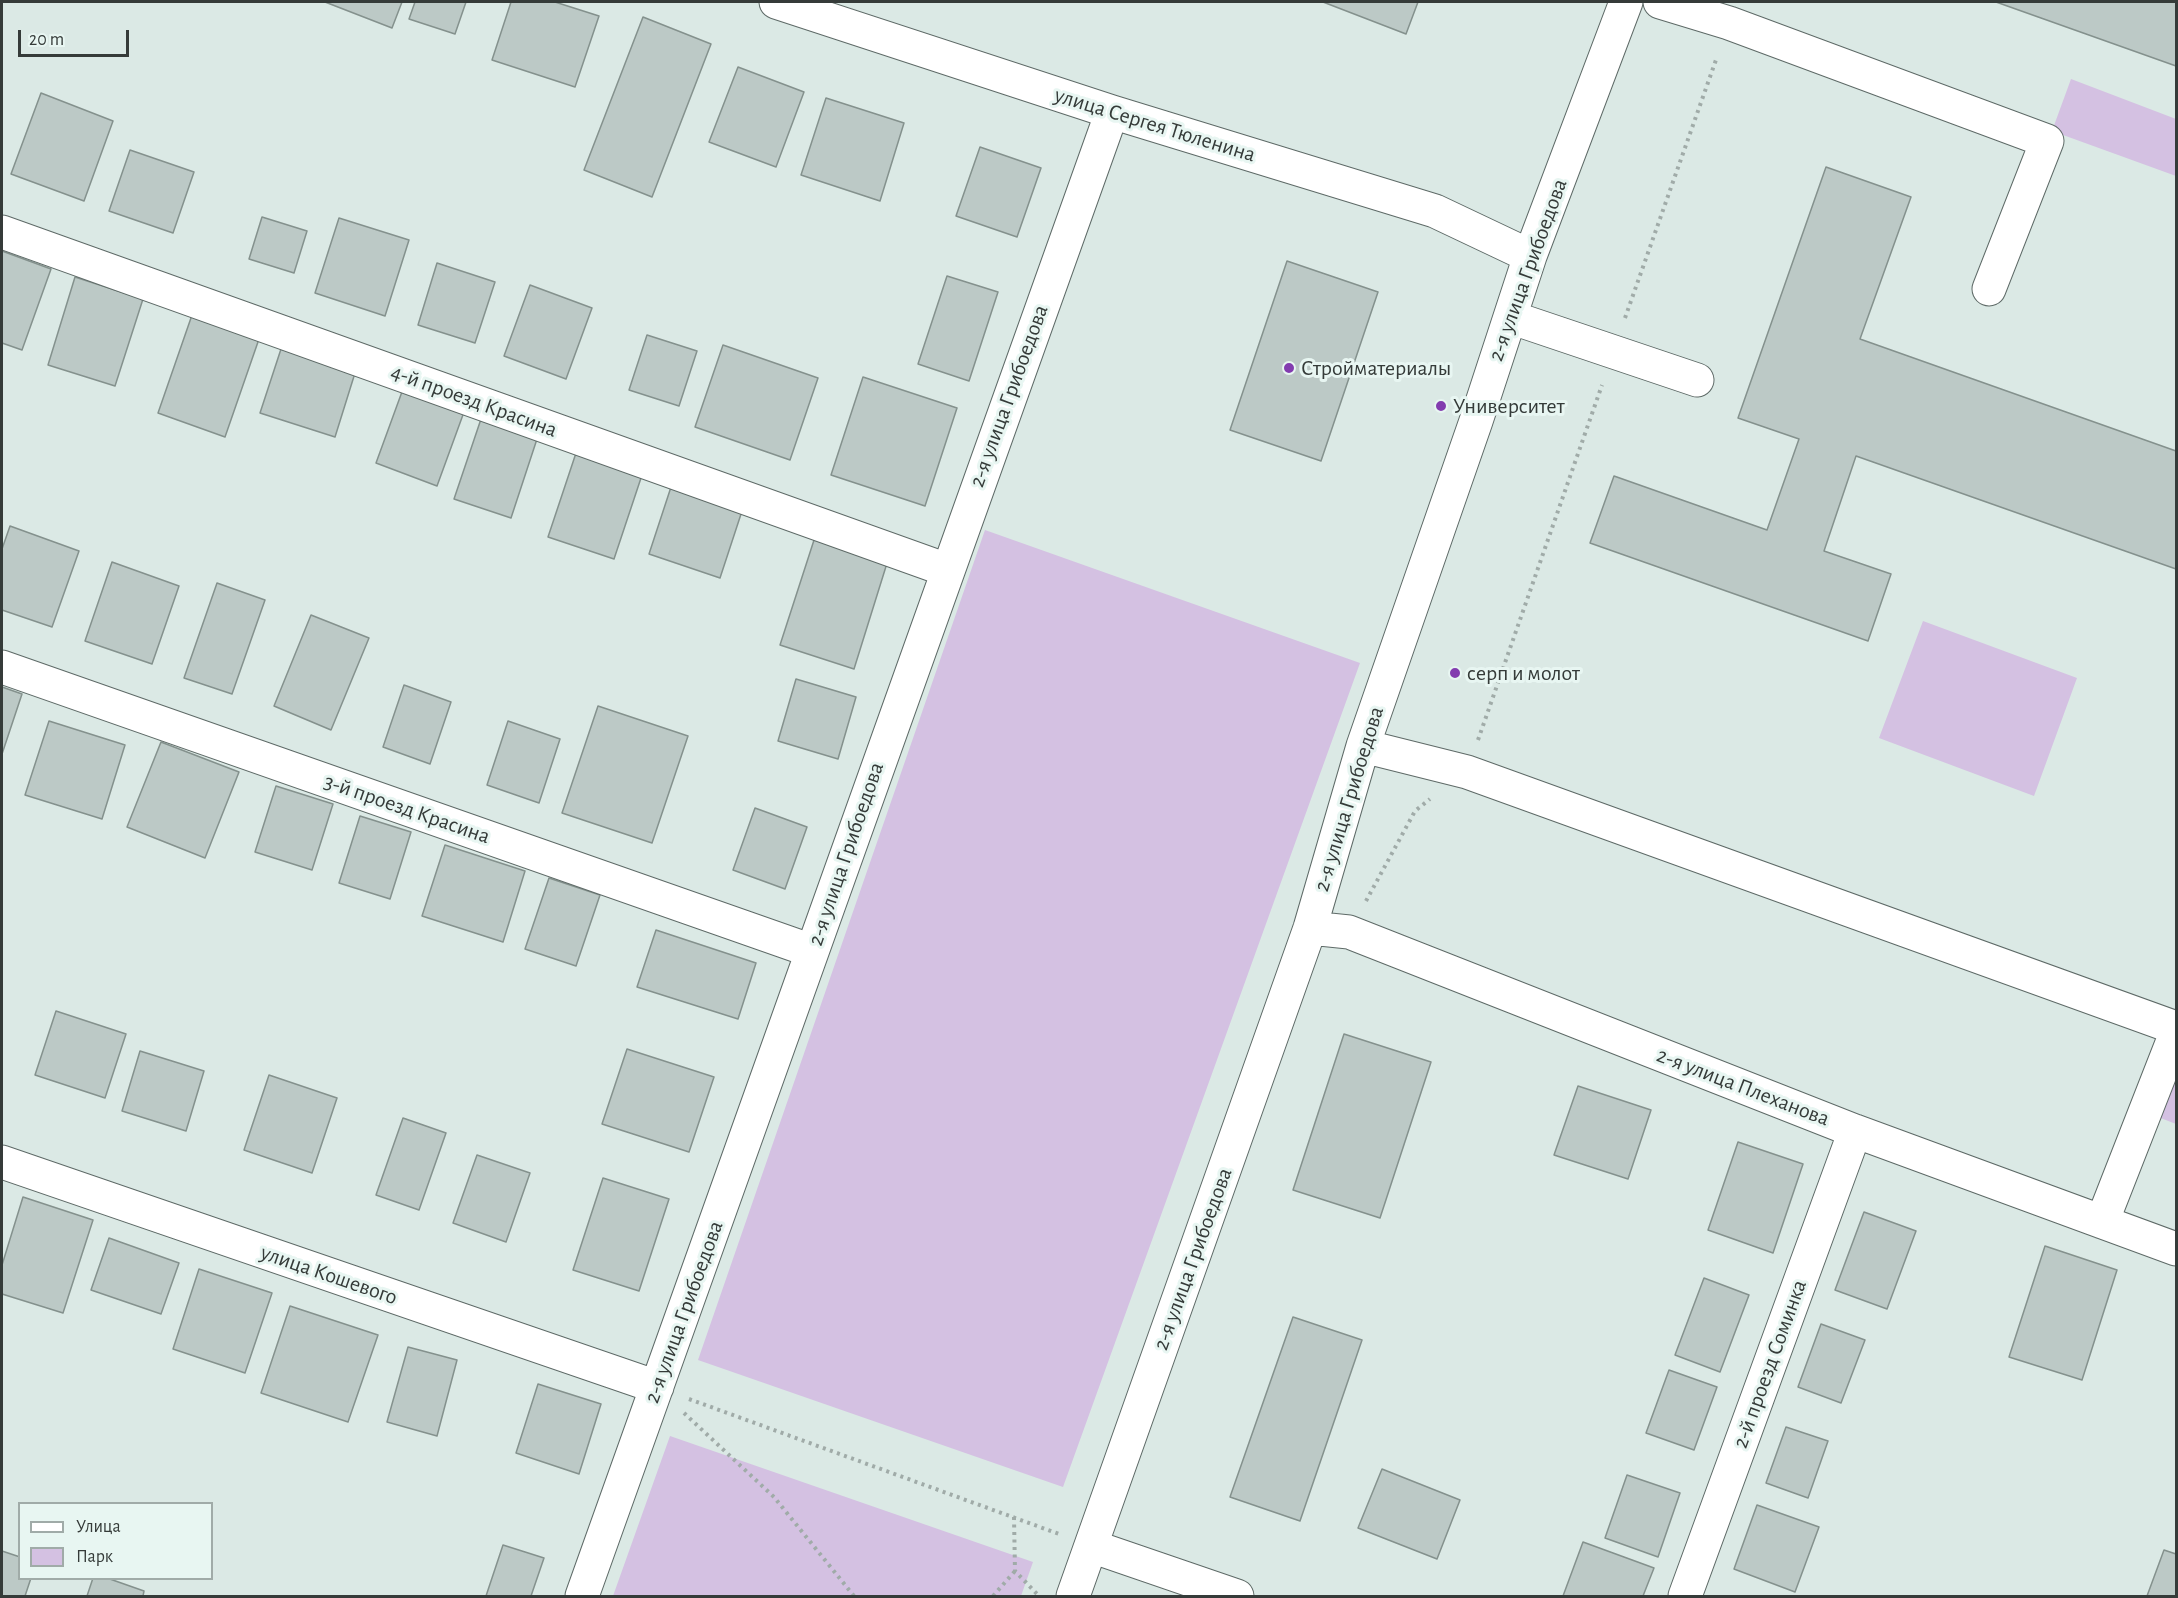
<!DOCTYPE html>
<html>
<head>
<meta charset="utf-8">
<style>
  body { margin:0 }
  #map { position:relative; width:2178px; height:1598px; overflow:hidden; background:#dbe9e5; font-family:"Alegreya Sans",sans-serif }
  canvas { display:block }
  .frame { position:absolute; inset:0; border:3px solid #353b39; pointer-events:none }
  .legend { position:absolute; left:18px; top:1502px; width:195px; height:78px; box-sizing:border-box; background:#e8f6f2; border:2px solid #a0aba8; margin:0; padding:8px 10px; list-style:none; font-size:18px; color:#353b39 }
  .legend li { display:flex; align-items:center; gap:12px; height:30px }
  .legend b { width:30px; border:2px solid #a0aba8 }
  .scale { position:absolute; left:18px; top:30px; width:111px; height:27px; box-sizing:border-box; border:3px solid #353b39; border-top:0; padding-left:8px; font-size:18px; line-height:21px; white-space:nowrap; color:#353b39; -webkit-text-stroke:4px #e8f6f2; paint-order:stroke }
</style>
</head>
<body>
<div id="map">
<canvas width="2178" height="1598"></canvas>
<div class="frame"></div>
<ul class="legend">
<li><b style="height:8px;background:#fff"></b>Улица</li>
<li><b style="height:16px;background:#d4c1e2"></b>Парк</li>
</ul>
<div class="scale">20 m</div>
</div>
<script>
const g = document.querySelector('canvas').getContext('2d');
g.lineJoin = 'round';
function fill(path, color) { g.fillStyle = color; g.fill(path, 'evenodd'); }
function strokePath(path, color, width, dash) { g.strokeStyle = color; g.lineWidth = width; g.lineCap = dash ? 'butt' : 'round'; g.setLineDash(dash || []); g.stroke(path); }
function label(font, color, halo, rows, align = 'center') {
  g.font = font + ' "Alegreya Sans",sans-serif'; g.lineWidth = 6; g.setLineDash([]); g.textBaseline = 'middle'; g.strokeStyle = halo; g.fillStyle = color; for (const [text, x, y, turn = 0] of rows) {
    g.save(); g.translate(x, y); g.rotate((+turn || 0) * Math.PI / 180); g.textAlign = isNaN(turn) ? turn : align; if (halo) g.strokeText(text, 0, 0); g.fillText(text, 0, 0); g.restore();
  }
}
const green = new Path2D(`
  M2071 79 2176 119V176L2052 131Z
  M985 530 1360 663 1063 1487 698 1360Z
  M1923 621 2077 678 2034 796 1879 738Z
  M2176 1070V1124L2158 1117Z
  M670 1436 1033 1562 1021 1596H613Z`);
const building = new Path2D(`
  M325 2H402L392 28Z
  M415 2H466L455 34 409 19Z
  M511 2H555L599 16 575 87 492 60Z
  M1323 2H1418L1406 34Z
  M1996 2H2176V66Z
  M643 17 711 44 652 197 584 170Z
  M738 67 804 92 776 167 709 142Z
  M41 93 113 121 84 201 11 174Z
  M826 98 904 123 880 201 801 175Z
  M980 147 1041 168 1017 237 956 216Z
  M130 150 194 172 173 233 109 211Z
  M1826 167 1911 197 1860 339 2176 451V569L1856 456 1824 551 1891 574 1868 641 1590 543 1614 476 1767 530 1799 439 1738 418Z
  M262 217 307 231 294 273 249 259Z
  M339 218 409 240 385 316 315 293Z
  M2 251 51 269 22 350 2 343Z
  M1287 261 1378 292 1321 461 1230 430Z
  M437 263 495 282 475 343 418 325Z
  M947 276 998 292 969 381 918 364Z
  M75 277 143 299 115 386 48 365Z
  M530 285 592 308 566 379 504 356Z
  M192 315 259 339 225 437 158 413Z
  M647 335 697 351 679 406 629 390Z
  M723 345 818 378 790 460 695 427Z
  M281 349 355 373 335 437 260 413Z
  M863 377 957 408 925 506 831 475Z
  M403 389 464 412 437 486 376 463Z
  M481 419 537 439 511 518 454 499Z
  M576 453 642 475 614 559 548 537Z
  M672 484 743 508 720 578 649 554Z
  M10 526 79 551 52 627 2 610V549Z
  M815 537 888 560 854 669 780 645Z
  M112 562 179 586 152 664 85 641Z
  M217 583 265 600 232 694 184 678Z
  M311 615 369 638 331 730 274 706Z
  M796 679 856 697 838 759 778 741Z
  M404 685 451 702 430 764 383 747Z
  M2 687 22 694 2 754Z
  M598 706 688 736 652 843 562 813Z
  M49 721 125 745 102 819 25 795Z
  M508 721 560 739 539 803 487 785Z
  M161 742 239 772 205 858 127 827Z
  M276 786 333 804 312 870 255 852Z
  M755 808 807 827 785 889 733 870Z
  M360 816 411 832 390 899 339 883Z
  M445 845 525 871 503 942 422 916Z
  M549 878 600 895 576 966 525 949Z
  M656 930 756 963 738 1019 637 987Z
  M56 1011 126 1034 105 1098 35 1075Z
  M1344 1034 1431 1062 1380 1218 1293 1190Z
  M627 1049 714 1077 689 1152 602 1124Z
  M140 1051 204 1071 186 1131 122 1111Z
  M269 1075 337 1098 312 1173 244 1150Z
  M1578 1086 1651 1110 1628 1179 1554 1155Z
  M403 1118 446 1133 419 1210 376 1195Z
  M1738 1142 1803 1164 1773 1253 1708 1230Z
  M477 1155 530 1173 506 1242 453 1223Z
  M603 1178 669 1199 639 1291 573 1270Z
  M23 1197 93 1220 63 1313 2 1294V1265Z
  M1864 1212 1916 1231 1887 1309 1835 1290Z
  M109 1238 179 1263 161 1314 91 1290Z
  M2045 1246 2117 1270 2082 1380 2009 1357Z
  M199 1269 272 1293 245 1373 173 1349Z
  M1704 1278 1749 1295 1720 1372 1675 1355Z
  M290 1306 378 1335 348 1422 261 1393Z
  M1293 1317 1362 1340 1300 1521 1230 1497Z
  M1821 1324 1865 1340 1841 1403 1798 1387Z
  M408 1347 457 1360 437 1436 387 1422Z
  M1669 1370 1717 1387 1694 1450 1646 1433Z
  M538 1384 601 1404 579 1474 516 1453Z
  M1786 1427 1828 1441 1808 1498 1766 1483Z
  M1382 1469 1460 1500 1437 1559 1358 1528Z
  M1627 1475 1680 1493 1658 1557 1605 1538Z
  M1757 1505 1819 1527 1795 1592 1734 1569Z
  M1583 1542 1654 1568 1643 1596H1563Z
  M503 1545 544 1558 531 1596H486Z
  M2164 1550 2176 1554V1596H2147Z
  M2 1551 20 1557V1578H31L25 1596H2Z
  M93 1578H107L144 1591 143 1596H87Z`);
const path = new Path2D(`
  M1625 318 1717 57
  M1478 740 1602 385
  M1366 901 1415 811 1430 799
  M689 1399 1059 1534
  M684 1413 774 1497 854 1596
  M1014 1517 1015 1571 1037 1594
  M993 1596 1015 1571`);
const minor = new Path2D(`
  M776 2 1112 112 1435 211 1530 256
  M1660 2 1729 23 2047 141 1989 289
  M2 232 947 570
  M1510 317 1697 380
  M2 667 812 951
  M1363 746 1467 772 2176 1028
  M1310 928 1349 932 1855 1131 2176 1249
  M2 1162 657 1387
  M2102 1222 2176 1033
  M1091 1546 1237 1596
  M582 1596 1112 112
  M1073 1596 1310 928 1363 746 1476 421 1530 256 1626 2
  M1685 1596 1855 1131`);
const markers = [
  [1289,368,6,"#833caf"],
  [1441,406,6,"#833caf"],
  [1455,673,6,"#833caf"]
];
const streetNames = [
  ["улица Сергея Тюленина",1155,125,17],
  ["2-я улица Грибоедова",1528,270,-70],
  ["2-я улица Грибоедова",1009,396,-70],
  ["4-й проезд Красина",474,401,20],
  ["2-я улица Грибоедова",1349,799,-73],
  ["3-й проезд Красина",407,809,19],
  ["2-я улица Грибоедова",846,854,-71],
  ["2-я улица Плеханова",1743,1087,21],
  ["2-я улица Грибоедова",1193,1259,-70],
  ["улица Кошевого",329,1275,19],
  ["2-я улица Грибоедова",684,1312,-70],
  ["2-й проезд Соминка",1770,1364,-70]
];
const poiNames = [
  ["Стройматериалы",1301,368],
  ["Университет",1453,406],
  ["серп и молот",1467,673]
];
fill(green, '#d4c1e2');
fill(building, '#bcc9c6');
strokePath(building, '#84918d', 1.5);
strokePath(minor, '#5e6a67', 35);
strokePath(path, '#a0aba8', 4, [3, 4.5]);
strokePath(minor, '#fff', 33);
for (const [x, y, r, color] of markers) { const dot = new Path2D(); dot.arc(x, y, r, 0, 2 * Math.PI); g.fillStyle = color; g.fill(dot); strokePath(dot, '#e8f6f2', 2); }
label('22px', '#353b39', '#e8f6f2', streetNames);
label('22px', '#353b39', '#e8f6f2', poiNames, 'left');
</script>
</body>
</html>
